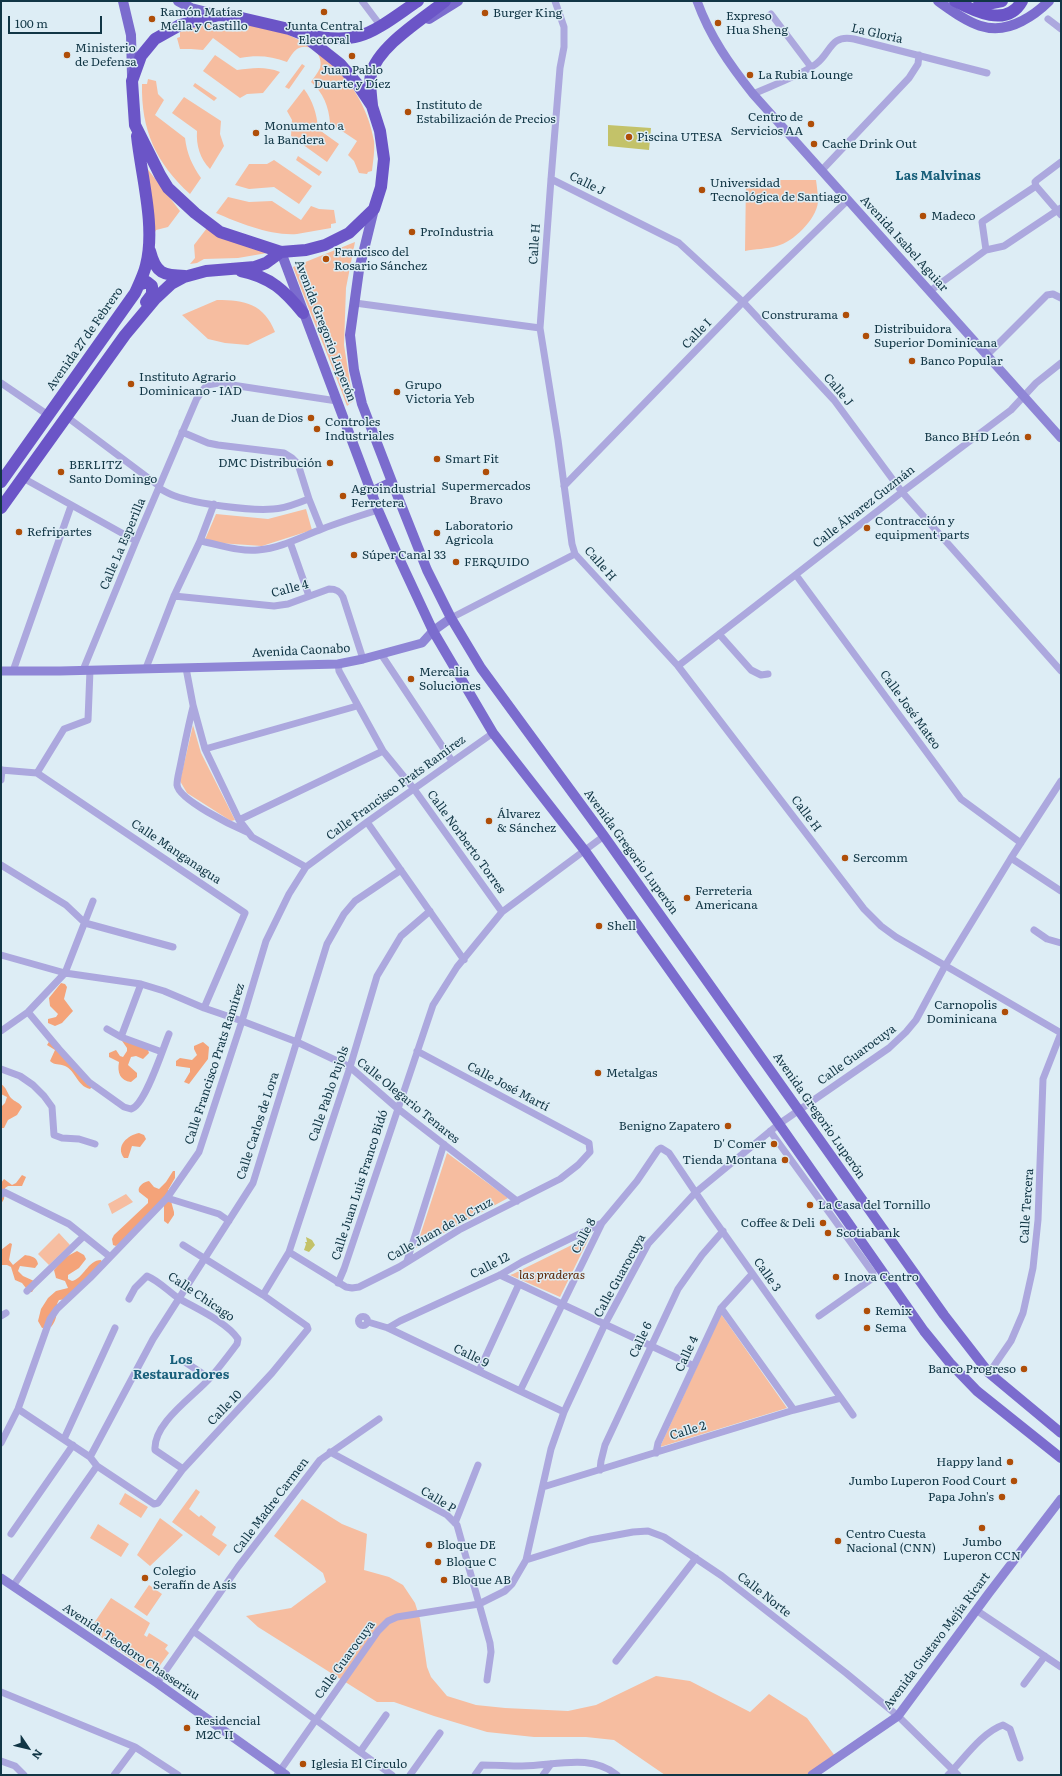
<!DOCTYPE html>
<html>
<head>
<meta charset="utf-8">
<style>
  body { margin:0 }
  #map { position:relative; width:1062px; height:1776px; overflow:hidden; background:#ddedf5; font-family:Literata,serif }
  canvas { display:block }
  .frame { position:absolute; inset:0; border:2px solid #113645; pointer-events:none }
  .north { position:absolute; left:8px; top:1728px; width:40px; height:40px; -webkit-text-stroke:3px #ddedf5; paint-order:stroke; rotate:125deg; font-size:11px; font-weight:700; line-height:16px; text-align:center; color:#113645 }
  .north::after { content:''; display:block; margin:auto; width:14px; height:18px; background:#113645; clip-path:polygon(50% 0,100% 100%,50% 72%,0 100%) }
  .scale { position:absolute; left:8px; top:16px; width:94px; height:18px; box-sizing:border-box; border:2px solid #113645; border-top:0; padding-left:5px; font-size:12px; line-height:14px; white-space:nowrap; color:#113645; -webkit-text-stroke:3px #ddedf5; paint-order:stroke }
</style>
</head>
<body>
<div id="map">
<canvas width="1062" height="1776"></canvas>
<div class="frame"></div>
<div class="north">N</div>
<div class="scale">100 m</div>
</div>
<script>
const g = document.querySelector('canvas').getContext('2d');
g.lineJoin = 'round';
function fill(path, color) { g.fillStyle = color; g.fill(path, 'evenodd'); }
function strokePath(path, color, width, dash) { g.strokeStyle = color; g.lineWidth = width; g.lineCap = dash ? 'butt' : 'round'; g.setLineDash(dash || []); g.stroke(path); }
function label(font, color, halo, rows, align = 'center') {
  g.font = font + ' Literata,serif'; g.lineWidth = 3; g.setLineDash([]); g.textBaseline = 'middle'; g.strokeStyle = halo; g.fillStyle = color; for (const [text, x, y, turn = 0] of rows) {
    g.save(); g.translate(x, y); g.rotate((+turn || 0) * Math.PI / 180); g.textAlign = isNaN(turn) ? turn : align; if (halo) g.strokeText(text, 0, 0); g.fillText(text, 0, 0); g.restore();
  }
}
const green = new Path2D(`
  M238 23C247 24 257 25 265 27 319 40 365 86 374 141 375 150 373 162 372 171L368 172 367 174 359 173 354 161 348 155 357 141 330 123C329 107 323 92 311 82 314 77 318 73 320 68 324 55 310 41 297 49 293 52 290 57 287 62 271 56 257 55 240 58L213 38 203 50 191 49H180L177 38 180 37V31L209 24Z
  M215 55 237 70C252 68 265 66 280 72L263 93 247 94 240 98 203 71Z
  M302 64 305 66 289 89 285 87Z
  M148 79 156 81 158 94 164 100 155 115 185 138C187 154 192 165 201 178L190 194C156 163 141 130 142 84H147Z
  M195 83 217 98 214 101 193 86Z
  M304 89C313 101 317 114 318 129L339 144 327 162 291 136 292 120 287 111Z
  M184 97 221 121 220 134 224 146 210 169C200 159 196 145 197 131L172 113Z
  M298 156 322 172 319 176 296 160Z
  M274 160 312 186 299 204 274 187 249 189 235 185 249 164H267Z
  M146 167 180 211 168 227 156 230 153 236Z
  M746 180H816C817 187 818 195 818 202 816 220 793 242 777 246 767 249 755 249 745 251Z
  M228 197 249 202 272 201 301 220 311 206 319 209 334 210 336 223 331 224V228C320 230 308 232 297 234 271 236 239 223 216 213Z
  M207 228 267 253 238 258 204 259 197 263 190 264 195 258 194 245Z
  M355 242 346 288 344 345 353 401 347 406C330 359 310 314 293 267Z
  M217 300C245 300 264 304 275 332L248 345 225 343 208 339 182 315Z
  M306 509 312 530 262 546 204 542 216 514 268 519Z
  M193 725 201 753 235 820 231 821 187 793 180 781Z
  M447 1153 508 1198 416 1248Z
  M126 1194 133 1202 112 1214 108 1204Z
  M59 1233 70 1245 49 1265 38 1254Z
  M590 1236 560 1297 510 1275 513 1274Z
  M721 1314 787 1408 660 1447Z
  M196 1489 200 1492 189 1509 199 1517 201 1515 216 1527 212 1535 227 1545 219 1556 172 1522Z
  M125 1493 148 1507 141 1518 119 1504Z
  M302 1499 342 1524 367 1534 364 1570 389 1577 403 1585 415 1603 420 1619 427 1667 431 1677 447 1696 476 1705 505 1708 568 1711 596 1705 656 1676 690 1681 750 1712 769 1694 807 1718 835 1756 811 1775H665L614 1740 586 1737H534L487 1732 434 1716 394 1702H377L258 1627 246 1616 291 1608 326 1582 323 1573 274 1536Z
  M160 1518 183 1535 150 1566 137 1555Z
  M98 1524 129 1544 121 1557 90 1538Z
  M149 1585 162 1594 147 1616 134 1607Z
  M111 1598 150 1623 144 1635 147 1637 149 1633 168 1645 165 1649 169 1653 155 1672 140 1665 90 1629Z`);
const forest = new Path2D(`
  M61 983 65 984 67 987 64 999 73 1011 62 1023 55 1026 48 1023V1019L56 1017 58 1014 50 1006 49 998Z
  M120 1038 148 1050 149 1053 143 1059 136 1056 131 1057 128 1065 137 1073V1077L131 1082C120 1081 117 1072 119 1062L109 1057V1053L116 1050 120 1056 123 1057 127 1051V1048Z
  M50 1040 93 1086 90 1089C77 1086 76 1071 65 1066 59 1063 55 1066 50 1061L55 1050 47 1045Z
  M203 1042 209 1047 208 1059 189 1084 184 1082 190 1072V1068L176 1066V1061L180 1058 192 1060 197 1055 194 1049V1046Z
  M1 1084C7 1088 7 1093 11 1098 15 1102 19 1102 22 1107L17 1115 8 1120 4 1128H1V1107L5 1103 7 1097 1 1094Z
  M139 1133 144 1135 146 1139 140 1147 132 1146 128 1158H124C115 1146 128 1135 139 1133Z
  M173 1171H175V1178L168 1190 174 1212V1215L168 1224 164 1221V1204L120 1243 116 1246 113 1245 112 1239 114 1235 148 1203V1199L139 1192C137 1186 144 1182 149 1181L154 1187 159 1189 166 1182Z
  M22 1175 26 1177 22 1186H8L5 1188 4 1199 1 1204V1183L4 1179 12 1185 16 1183Z
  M10 1243 12 1244 9 1260 13 1265 25 1255C31 1256 37 1257 38 1264L35 1268 20 1266 18 1271 23 1276 34 1281 36 1285 32 1292H29L22 1283 15 1280 11 1267 7 1265H1V1250Z
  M77 1251 84 1255 86 1259 79 1268 68 1275V1279L72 1281C83 1279 88 1260 101 1260L102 1262 69 1299 59 1300C53 1309 61 1314 51 1327L42 1328 38 1321 41 1309 48 1298 56 1291 68 1288 65 1281 56 1278 54 1270 64 1258Z`);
const water = new Path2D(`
  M608 125 651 128 649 150 608 146Z
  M306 1237 312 1240 315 1245 309 1252 304 1250 306 1244 305 1242H307Z`);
const street = new Path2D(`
  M362 1 380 25
  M555 1 564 27V47L560 68 551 179 540 328 558 440 572 544 575 554 678 666 864 909 881 926 896 937 1061 1033
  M771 14 811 67
  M1048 19 1061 29
  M753 94C771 86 801 75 816 64 831 53 830 34 854 39L987 73
  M822 170 909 78 918 64 919 55
  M551 179 679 243 743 302 834 400 902 492 1061 671
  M1036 186 1061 215
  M986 250 982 222 1036 186 1035 182 1037 180 1061 162
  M930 291 986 250 1004 246 1061 208
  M355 303 540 328
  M987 355 1047 295 1053 294 1061 298
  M1 383 48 415
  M67 417 159 486
  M182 432 208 443 218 445 284 453 292 458 298 464 309 499 321 529
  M23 478 136 541
  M564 486 743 302 848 200
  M159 488C164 491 169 494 175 496 197 504 250 511 273 509 285 509 297 503 309 499
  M200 541C218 544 239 552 258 550 281 548 301 537 322 529 340 522 359 516 378 510
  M290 542 309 596
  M796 575 961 799 1021 843
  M174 596 274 606 288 604 329 589C336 589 340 591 343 597L363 659
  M451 618 575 554
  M719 634 751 670 761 675 768 674
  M381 654 452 761
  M338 664 339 671 383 751 414 789 502 912
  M678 666 902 492 1011 410 1036 383 1061 363
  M146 668 174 596 200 541 214 504
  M186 668 193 705 205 749 239 820 252 837 306 867
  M83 670 136 541 197 398 207 385 219 383 337 401
  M13 671 71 506
  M193 707C188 727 184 747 180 767 179 772 177 779 177 785 179 800 233 826 247 832
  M205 749 357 706
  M1 770 37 773 245 913 204 1008
  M37 773 64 729 88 720 90 670
  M1 780 2 770
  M239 820 383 751
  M367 822 464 960
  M1011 858 1061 891
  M1 865 66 905 85 923 173 947
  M1034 930 1047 939 1061 943
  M1 955 65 973 141 984 164 991 204 1008 242 1021 297 1042 350 1067 397 1108 517 1201
  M28 1012 59 1049 89 1082 124 1107 131 1109C145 1106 163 1048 169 1034
  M107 1029 121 1037 162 1052
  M1 1031 28 1012 65 973 93 901
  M121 1037 141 984
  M1 1069 20 1076 33 1085 44 1096 52 1107 54 1135 62 1138 79 1139 95 1144
  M770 1131 873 1273V1278L819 1316
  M2 1194 4 1192 69 1224 109 1256
  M167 1198 219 1214 229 1221
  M289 1252 346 1287 352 1288 359 1287 399 1267 459 1230 560 1179 578 1165 590 1152 589 1143 417 1051
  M407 1261 444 1144
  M500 1275 694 1366
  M338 1283 344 1269 433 1005 457 967 502 912 604 836
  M27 1291 84 1236
  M263 1295 289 1252 350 1067 377 976 401 936 430 911
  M129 1299 135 1288 147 1276C159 1281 168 1291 178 1298 195 1308 227 1322 238 1339L237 1344C228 1356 219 1368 210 1378 193 1397 153 1423 155 1450L183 1469
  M721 1308 794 1410
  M1 1316 6 1313
  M358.5 1321a4.5 4.5 0 1 1 9 0a4.5 4.5 0 1 1-9 0Z
  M368 1322 388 1328 564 1412
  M388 1328 400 1321 500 1275 522 1262 602 1223
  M185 1362 209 1378
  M479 1371 519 1284
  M989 1373 1011 1341 1023 1313 1033 1268 1038 1220 1043 1079 1061 1033
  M520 1391 602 1223 637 1181 658 1150 661 1148 669 1153 708 1211 853 1415
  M18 1409 90 1457 97 1466 154 1504 158 1503 183 1469 272 1373 308 1329 307 1326 263 1295 183 1245
  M64 1439 115 1328
  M1 1443 18 1409 50 1319 57 1309 90 1278 167 1198 199 1152 242 1021 266 941 289 894 306 867 367 822 493 733
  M330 1452 447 1515 457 1525 490 1643 491 1652 487 1680
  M656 1453 658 1443 721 1308 752 1274
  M90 1457 153 1339 253 1183 327 944 344 914 355 901 401 870
  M600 1470 601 1461 605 1445 678 1289 702 1255 723 1231
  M543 1487 794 1410 841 1398
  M455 1523 478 1465
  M11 1534 73 1445
  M526 1560 590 1540 633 1532 648 1531 664 1537 722 1576 846 1673 898 1716 958 1775
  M13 1586 97 1466
  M976 1610 1061 1667
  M193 1631 392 1775
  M616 1661 696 1558
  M157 1683 238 1567 320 1460 379 1419
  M1024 1684 1045 1656
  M1 1692 135 1747 178 1775
  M360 1752 386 1715
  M1 1761 15 1766 24 1775
  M114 1775 135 1747
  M277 1775 378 1631 388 1621 397 1617 479 1604 505 1591 512 1584 526 1560 551 1449 564 1412 605 1324 648 1244 695 1193 779 1124 889 1048 906 1032 916 1020 945 966 1011 858 1061 781
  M410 1775 440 1733
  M475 1775 482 1765C495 1765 509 1766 522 1766 555 1766 590 1753 617 1775
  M543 1775 551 1764
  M948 1775C963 1760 982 1732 1003 1725L1010 1729 1020 1758`);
const secondary = new Path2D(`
  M697 1C710 37 730 65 753 94L1061 438
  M1 671H60L338 664 363 659 422 643 433 631 451 618
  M1 1578 157 1683 286 1775
  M812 1775 898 1716 989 1593 1061 1499`);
const primary = new Path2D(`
  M123 1 131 35 132 76
  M178 1 191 8 219 15
  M938 1C965 20 988 39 1022 21 1032 16 1041 9 1049 1
  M429 19 458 1
  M374 209 359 270 350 335 354 370 362 404 392 482 427 570 451 618 481 668 604 836 944 1315 989 1373 1061 1433
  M281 252 378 510 398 556 433 631 493 733 585 851 779 1124 924 1331 950 1363 977 1391 1061 1458
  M371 492 392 482`);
const highway = new Path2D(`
  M955 1C974 11 1007 28 1022 1
  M979 1 992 3 1002 1
  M219 15 233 16 289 29 302 34 340 64 358 85 372 106 380 131 384 159 381 187 374 209 349 233 325 245 306 250 281 252 220 232 195 213 168 188 160 175 135 125 132 81 141 56 155 39 180 25Z
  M303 34C321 38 341 41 359 36 378 31 401 12 418 1
  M372 105C371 95 369 84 371 74 378 46 423 19 445 1
  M150 251C156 274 163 275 185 276
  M241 271C271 277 285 291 303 313
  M139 285 147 282 152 286V294L146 302
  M1 482 135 293C139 284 144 274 146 265 156 226 141 175 137 136
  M1 508 125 335 156 298 171 284 184 277 206 271 255 267 266 263 281 252`);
const markers = [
  [324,12,4,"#af4e08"],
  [485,13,4,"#af4e08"],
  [152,19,4,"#af4e08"],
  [718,23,4,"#af4e08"],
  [67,55,4,"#af4e08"],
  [352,56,4,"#af4e08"],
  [750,75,4,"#af4e08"],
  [408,112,4,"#af4e08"],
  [811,124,4,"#af4e08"],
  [256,133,4,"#af4e08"],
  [629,137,4,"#af4e08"],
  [814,144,4,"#af4e08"],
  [702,190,4,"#af4e08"],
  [923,216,4,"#af4e08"],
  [412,232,4,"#af4e08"],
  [326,259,4,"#af4e08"],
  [846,315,4,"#af4e08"],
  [866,336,4,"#af4e08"],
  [912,361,4,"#af4e08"],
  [131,384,4,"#af4e08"],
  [397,392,4,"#af4e08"],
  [311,418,4,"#af4e08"],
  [317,429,4,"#af4e08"],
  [1028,437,4,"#af4e08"],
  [437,459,4,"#af4e08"],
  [330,463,4,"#af4e08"],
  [61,472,4,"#af4e08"],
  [486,472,4,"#af4e08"],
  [343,496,4,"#af4e08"],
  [867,528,4,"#af4e08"],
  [19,532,4,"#af4e08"],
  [437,533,4,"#af4e08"],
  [354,555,4,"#af4e08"],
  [456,562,4,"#af4e08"],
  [411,679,4,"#af4e08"],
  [489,821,4,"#af4e08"],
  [845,858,4,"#af4e08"],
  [687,898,4,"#af4e08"],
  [599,926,4,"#af4e08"],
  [1005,1012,4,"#af4e08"],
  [598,1073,4,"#af4e08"],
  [728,1126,4,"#af4e08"],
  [774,1144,4,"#af4e08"],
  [785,1160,4,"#af4e08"],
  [810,1205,4,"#af4e08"],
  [823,1223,4,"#af4e08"],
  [828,1233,4,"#af4e08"],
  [836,1277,4,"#af4e08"],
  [867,1311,4,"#af4e08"],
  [867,1328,4,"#af4e08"],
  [1024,1369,4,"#af4e08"],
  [1010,1462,4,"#af4e08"],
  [1014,1481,4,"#af4e08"],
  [1002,1497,4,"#af4e08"],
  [982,1528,4,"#af4e08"],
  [838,1541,4,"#af4e08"],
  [429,1545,4,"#af4e08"],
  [438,1562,4,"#af4e08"],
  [145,1578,4,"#af4e08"],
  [444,1580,4,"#af4e08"],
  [187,1728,4,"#af4e08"],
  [303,1764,4,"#af4e08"]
];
const poiNames = [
  ["Ramón Matías",160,12],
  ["Mella y Castillo",160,26],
  ["Burger King",493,13],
  ["Expreso",726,16],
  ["Hua Sheng",726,30],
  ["Junta Central",324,26,"center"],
  ["Electoral",324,40,"center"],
  ["Ministerio",75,48],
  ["de Defensa",75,62],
  ["Juan Pablo",352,70,"center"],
  ["Duarte y Díez",352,84,"center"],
  ["La Rubia Lounge",758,75],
  ["Instituto de",416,105],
  ["Estabilización de Precios",416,119],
  ["Centro de",803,117,"right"],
  ["Servicios AA",803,131,"right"],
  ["Monumento a",264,126],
  ["la Bandera",264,140],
  ["Piscina UTESA",637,137],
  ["Cache Drink Out",822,144],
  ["Universidad",710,183],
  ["Tecnológica de Santiago",710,197],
  ["Madeco",931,216],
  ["ProIndustria",420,232],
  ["Francisco del",334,252],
  ["Rosario Sánchez",334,266],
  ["Construrama",838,315,"right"],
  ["Distribuidora",874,329],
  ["Superior Dominicana",874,343],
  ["Banco Popular",920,361],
  ["Instituto Agrario",139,377],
  ["Dominicano - IAD",139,391],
  ["Grupo",405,385],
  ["Victoria Yeb",405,399],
  ["Juan de Dios",303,418,"right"],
  ["Controles",325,422],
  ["Industriales",325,436],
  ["Banco BHD León",1020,437,"right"],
  ["Smart Fit",445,459],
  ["DMC Distribución",322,463,"right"],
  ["BERLITZ",69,465],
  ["Santo Domingo",69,479],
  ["Supermercados",486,486,"center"],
  ["Bravo",486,500,"center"],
  ["Agroindustrial",351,489],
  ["Ferretera",351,503],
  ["Contracción y",875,521],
  ["equipment parts",875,535],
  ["Laboratorio",445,526],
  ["Agricola",445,540],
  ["Refripartes",27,532],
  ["Súper Canal 33",362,555],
  ["FERQUIDO",464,562],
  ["Mercalia",419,672],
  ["Soluciones",419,686],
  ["Álvarez",497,814],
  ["& Sánchez",497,828],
  ["Sercomm",853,858],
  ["Ferreteria",695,891],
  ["Americana",695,905],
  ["Shell",607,926],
  ["Carnopolis",997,1005,"right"],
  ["Dominicana",997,1019,"right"],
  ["Metalgas",606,1073],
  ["Benigno Zapatero",720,1126,"right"],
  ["D' Comer",766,1144,"right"],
  ["Tienda Montana",777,1160,"right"],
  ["La Casa del Tornillo",818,1205],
  ["Coffee & Deli",815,1223,"right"],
  ["Scotiabank",836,1233],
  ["Inova Centro",844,1277],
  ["Remix",875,1311],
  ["Sema",875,1328],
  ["Banco Progreso",1016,1369,"right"],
  ["Happy land",1002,1462,"right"],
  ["Jumbo Luperon Food Court",1006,1481,"right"],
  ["Papa John's",994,1497,"right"],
  ["Centro Cuesta",846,1534],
  ["Nacional (CNN)",846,1548],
  ["Jumbo",982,1542,"center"],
  ["Luperon CCN",982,1556,"center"],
  ["Bloque DE",437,1545],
  ["Bloque C",446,1562],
  ["Colegio",153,1571],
  ["Serafín de Asís",153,1585],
  ["Bloque AB",452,1580],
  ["Residencial",195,1721],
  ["M2C II",195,1735],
  ["Iglesia El Círculo",311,1764]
];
const streetNames = [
  ["La Gloria",877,34,13],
  ["Calle J",587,184,26],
  ["Calle H",535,244,-86],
  ["Avenida Isabel Aguiar",904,244,48],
  ["Avenida Gregorio Luperón",325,331,69],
  ["Calle I",697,334,-46],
  ["Avenida 27 de Febrero",85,339,-55],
  ["Calle J",838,390,50],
  ["Calle Álvarez Guzmán",864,507,-38],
  ["Calle La Esperilla",123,544,-67],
  ["Calle H",600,564,49],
  ["Calle 4",290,589,-15],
  ["Avenida Caonabo",301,651,-3],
  ["Calle José Mateo",910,710,54],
  ["Calle Francisco Prats Ramírez",396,788,-36],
  ["Calle H",806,814,53],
  ["Calle Norberto Torres",466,842,54],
  ["Calle Manganagua",176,852,34],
  ["Avenida Gregorio Luperón",631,852,54],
  ["Calle Guarocuya",857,1055,-36],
  ["Calle Francisco Prats Ramírez",215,1064,-72],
  ["Calle José Martí",508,1087,28],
  ["Calle Pablo Pujols",329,1094,-71],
  ["Calle Olegario Tenares",408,1101,39],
  ["Avenida Gregorio Luperón",819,1116,55],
  ["Calle Carlos de Lora",258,1126,-72],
  ["Calle Juan Luis Franco Bidó",360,1185,-72],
  ["Calle Tercera",1027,1206,-86],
  ["Calle Juan de la Cruz",440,1230,-29],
  ["Calle 8",584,1236,-62],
  ["Calle 12",490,1266,-27],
  ["Calle 3",767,1275,55],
  ["Calle Guarocuya",620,1276,-61],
  ["Calle Chicago",201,1297,34],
  ["Calle 6",641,1340,-65],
  ["Calle 4",687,1354,-65],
  ["Calle 9",471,1356,26],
  ["Calle 10",225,1408,-46],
  ["Calle 2",688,1431,-17],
  ["Calle P",438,1500,31],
  ["Calle Madre Carmen",271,1506,-53],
  ["Calle Norte",764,1595,38],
  ["Avenida Gustavo Mejía Ricart",937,1641,-53],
  ["Avenida Teodoro Chasseriau",131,1652,34],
  ["Calle Guarocuya",345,1660,-54]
];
const parkNames = [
  ["las praderas",552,1275]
];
const neighbourhoodNames = [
  ["Las Malvinas",938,176],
  ["Los",181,1360],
  ["Restauradores",181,1375]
];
fill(green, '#f6bda0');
fill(forest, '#f4a379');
fill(water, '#c3c269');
strokePath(street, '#aca8de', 7);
strokePath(secondary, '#8f86d6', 9);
strokePath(primary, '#7b6cce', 10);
strokePath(highway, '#6b55c7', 12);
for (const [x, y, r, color] of markers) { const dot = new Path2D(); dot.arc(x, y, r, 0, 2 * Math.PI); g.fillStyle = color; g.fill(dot); strokePath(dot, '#ddedf5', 1.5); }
label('12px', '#113645', '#ddedf5', poiNames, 'left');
label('12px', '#113645', '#ddedf5', streetNames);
label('italic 12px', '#5c290a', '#ddedf5', parkNames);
label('bold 13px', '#19607b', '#ddedf5', neighbourhoodNames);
</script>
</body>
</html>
